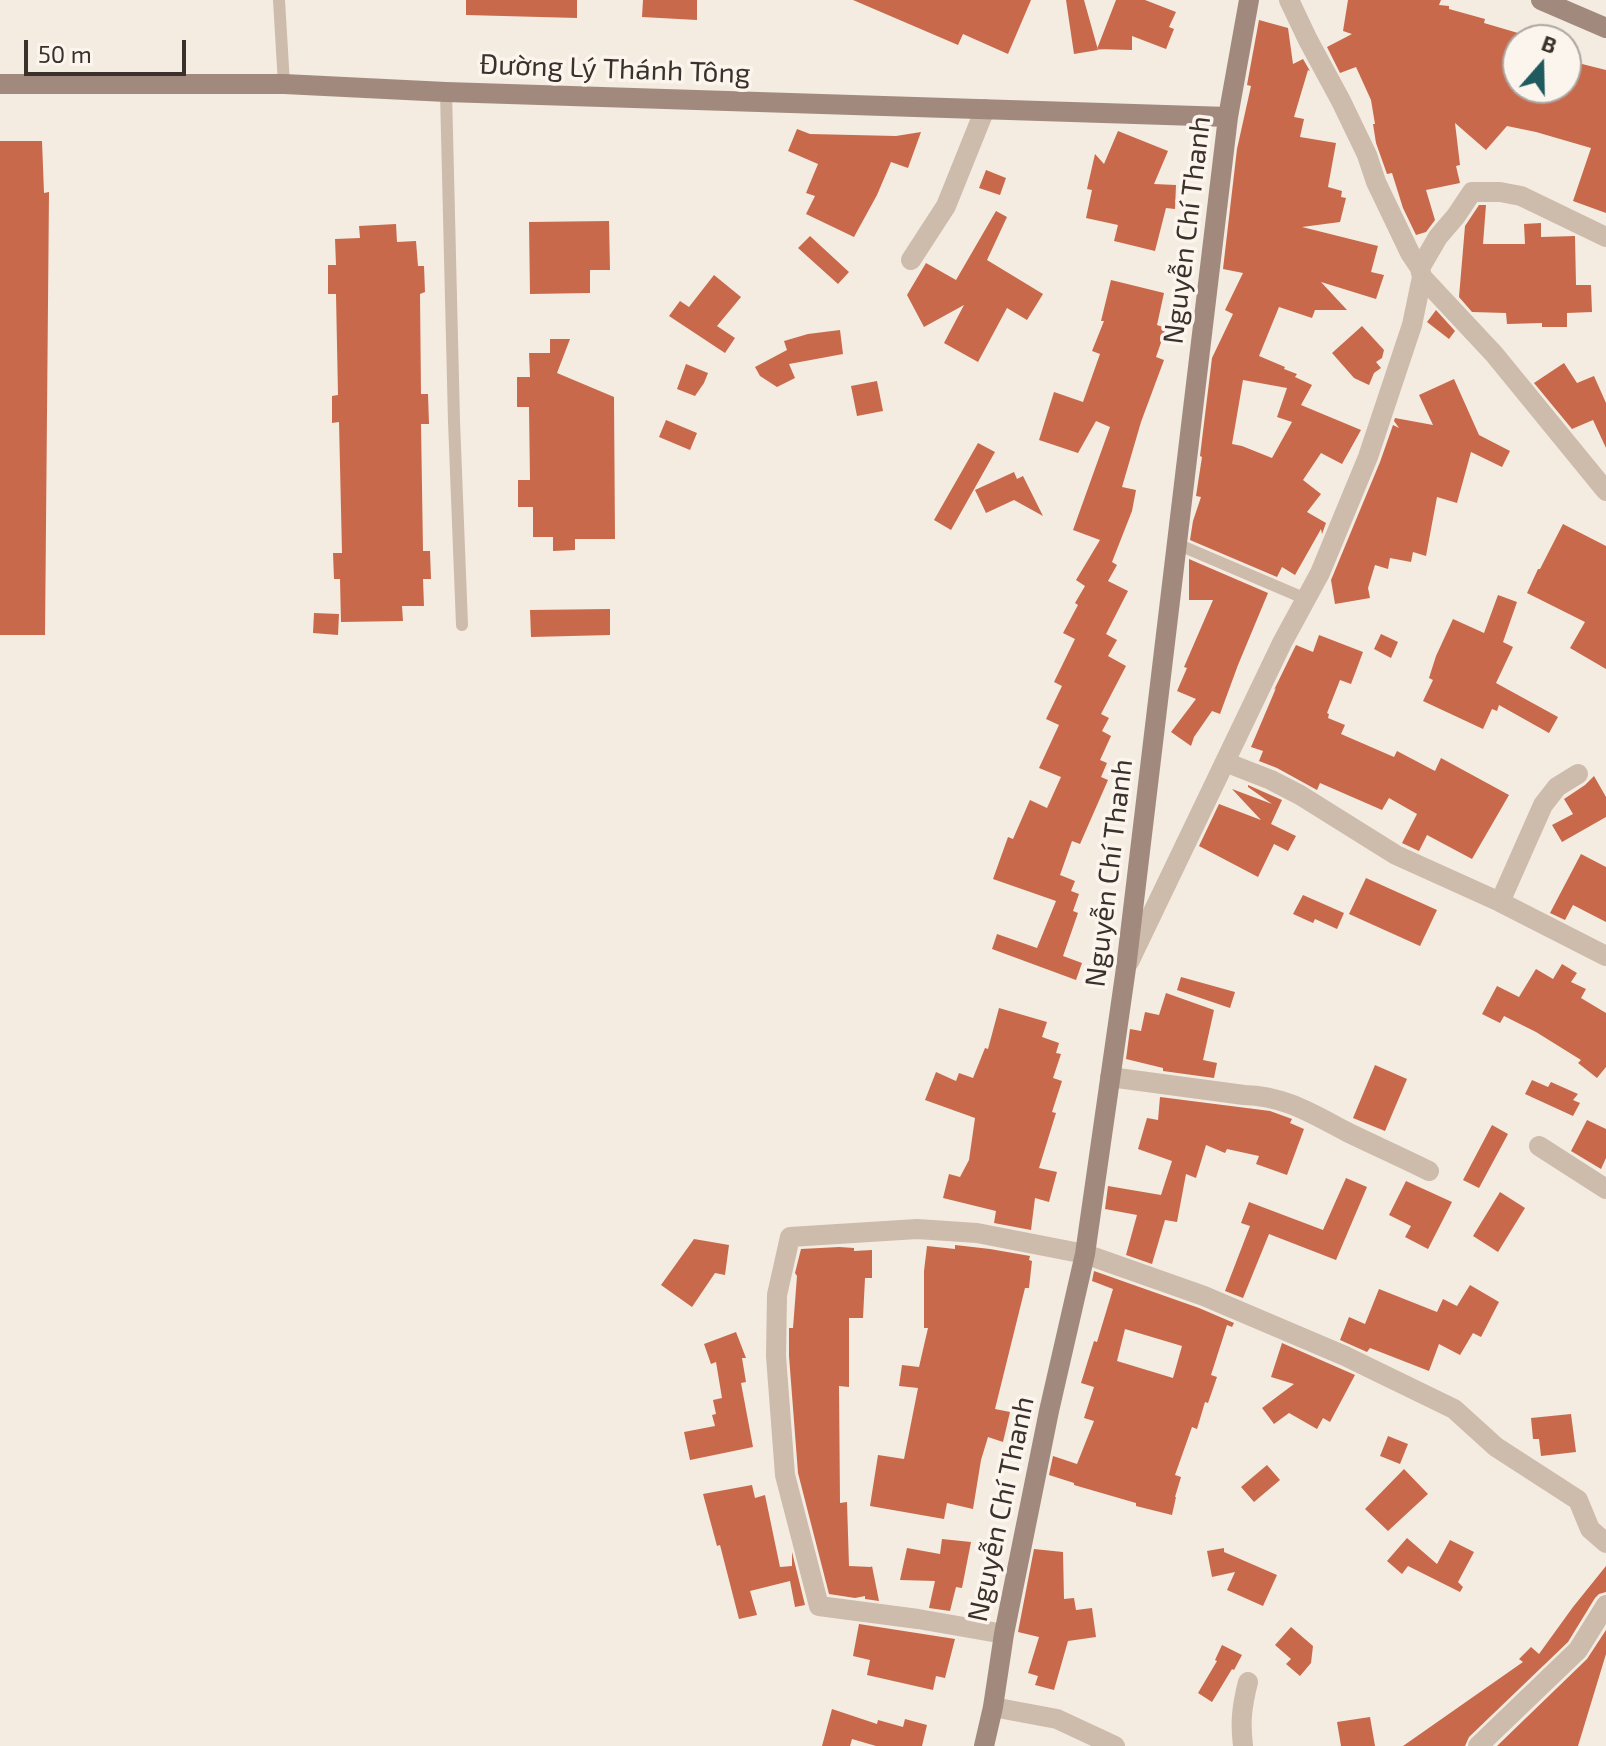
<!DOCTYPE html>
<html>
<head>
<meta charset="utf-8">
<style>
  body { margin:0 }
  #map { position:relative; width:1606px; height:1746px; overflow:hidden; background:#f4ebe1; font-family:"Exo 2",sans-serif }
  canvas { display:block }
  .north { position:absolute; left:1502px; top:24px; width:80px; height:80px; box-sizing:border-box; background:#fbf5ee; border:2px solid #aea6a0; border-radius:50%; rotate:20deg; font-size:22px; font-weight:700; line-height:32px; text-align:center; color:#3b302b }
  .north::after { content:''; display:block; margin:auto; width:28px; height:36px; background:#1f5a5e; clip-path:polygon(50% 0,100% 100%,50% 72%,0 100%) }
  .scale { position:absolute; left:24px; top:40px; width:162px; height:36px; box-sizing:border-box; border:4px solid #3b302b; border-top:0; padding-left:10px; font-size:24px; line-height:28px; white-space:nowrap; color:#3b302b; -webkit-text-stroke:6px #fbf5ee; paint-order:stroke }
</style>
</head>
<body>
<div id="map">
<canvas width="1606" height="1746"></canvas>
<div class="north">B</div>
<div class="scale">50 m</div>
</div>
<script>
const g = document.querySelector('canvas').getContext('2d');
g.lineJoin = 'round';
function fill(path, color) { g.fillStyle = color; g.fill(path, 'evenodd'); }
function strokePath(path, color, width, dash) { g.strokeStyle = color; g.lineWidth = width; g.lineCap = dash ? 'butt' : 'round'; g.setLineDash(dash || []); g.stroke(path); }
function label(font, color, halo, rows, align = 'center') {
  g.font = font + ' "Exo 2",sans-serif'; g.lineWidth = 7; g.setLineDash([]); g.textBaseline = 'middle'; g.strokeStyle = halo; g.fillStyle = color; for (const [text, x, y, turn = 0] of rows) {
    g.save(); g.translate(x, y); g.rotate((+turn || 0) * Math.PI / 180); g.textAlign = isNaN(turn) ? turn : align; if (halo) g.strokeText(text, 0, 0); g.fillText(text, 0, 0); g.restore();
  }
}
const building = new Path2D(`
  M466 0H577V18L466 15Z
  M643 0H697V20L642 17Z
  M853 0H1031L1008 54 963 34 958 45Z
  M1066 0H1084L1098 50 1074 54Z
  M1116 0H1145L1176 12 1169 27 1174 29 1166 49 1132 36V50L1097 49Z
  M1348 0H1441L1439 5 1449 6V9L1485 19 1484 23 1518 33V88H1566V60L1606 70V213L1573 201 1591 148 1536 132 1507 126 1486 150 1455 123 1460 165 1456 166 1460 183 1426 190 1435 220 1426 232 1416 235 1403 208 1392 173 1387 174 1376 143 1373 124H1375L1371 100 1356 67 1340 73 1327 47 1352 34 1343 31Z
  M1259 20 1288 28 1293 64 1303 59 1310 71 1308 70 1294 117 1304 119 1300 137 1336 143 1328 187 1342 191 1341 197 1346 198 1340 222 1302 227 1378 246 1371 272 1384 275 1376 299 1321 282 1347 310H1315L1312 318 1279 307 1259 356 1285 367 1284 369 1297 374 1295 377 1312 385 1301 405 1361 430 1342 464 1321 453 1303 480 1321 494 1307 512 1326 523 1322 534 1321 529 1295 575 1282 567 1277 577 1190 540 1193 521 1201 497 1196 496 1202 457 1200 456 1212 358 1233 314 1225 310 1243 273 1223 269 1237 149 1251 86 1247 85ZM1243 380 1287 388 1277 417 1292 422 1272 458 1242 446 1232 444Z
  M797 129 810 134 896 136 921 132 908 168 891 162 877 195 854 237 806 214 815 196 806 193 818 164 788 151Z
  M1118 131 1168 151 1154 184 1176 185 1175 209 1166 208 1155 251 1114 241 1118 225 1086 218 1092 190 1087 189 1095 154 1104 164Z
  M0 141H42L44 193 49 192 45 635H0Z
  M986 170 1006 178 1000 195 979 188Z
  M1479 205H1486L1483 244H1525L1524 224 1541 223V237L1575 236 1576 285H1591L1592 312 1567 313V327H1542V323L1507 324 1506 313 1472 312 1459 297 1465 226Z
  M996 211 1007 217 987 260 1043 294 1027 320 1007 308 978 362 944 343 964 305 924 327 907 295 926 263 956 280Z
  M609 221 610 270H590V293L530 294 529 222Z
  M396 224 397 242 416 241 418 266H424L425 292 420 294 421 394H428L429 424H421L423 551H430L431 579H423L424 606H402L403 621 341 622 340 579H334L333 553H342L339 422 332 423V396L338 395 336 294H328V265H336L335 239 360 238 359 226Z
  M810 236 849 272 838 284 798 248Z
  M714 275 741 297 717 326 735 338 725 353 669 316 680 301 689 307Z
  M1111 280 1164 293 1157 325 1166 328 1156 357 1164 360 1141 422 1122 487 1136 490 1132 511 1112 562 1117 565 1108 581 1128 591 1106 634 1117 640 1108 656 1126 666 1101 714 1109 718 1102 731 1111 736 1100 760 1107 763 1101 777 1108 780 1080 844 1072 841 1060 875 1075 881 1071 891 1079 894 1073 911 1078 913 1063 956 1082 963 1076 980 992 949 997 934 1037 948 1056 901 993 879 1008 837 1013 839 1030 800 1047 808 1061 777 1039 768 1059 725 1046 719 1062 686 1054 682 1075 639 1063 633 1078 605 1075 603 1085 586 1076 580 1100 540 1073 530 1110 427 1096 421 1078 453 1039 440 1054 392 1083 402 1100 354 1092 351 1104 321H1101Z
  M1436 310 1455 331 1449 339 1427 322Z
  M1362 326 1384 350 1382 358 1376 362 1381 368 1374 373 1369 385 1354 378 1332 353Z
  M840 330 843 354 789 364 795 378 777 387 760 376 755 367 787 350 784 341 808 334Z
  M550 339H570L557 373 614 397 615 539H575V550L553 551V537H533V507H518V480H530L529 407H517V377H530L529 353H550Z
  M1564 363 1577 383 1594 376 1606 403V448L1593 420 1572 429 1534 383Z
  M686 364 708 373 704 383 695 396 677 389Z
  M1454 379 1479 435 1510 451 1502 467 1471 452 1457 503 1437 497 1426 556 1413 552 1411 562 1390 558 1388 569 1375 565 1368 588 1370 598 1335 604 1331 580 1380 462 1393 425 1399 428 1394 421 1395 418 1433 425 1419 395Z
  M877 381 883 411 857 416 851 386Z
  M666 420 697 433 690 450 659 437Z
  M978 443 995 452 951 530 934 520Z
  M1014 472 1017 479 1023 476 1043 516 1014 500 986 513 975 490Z
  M1563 524 1606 546V669L1570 648 1585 622 1527 593 1538 569H1540Z
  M1189 559 1268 593 1238 665 1220 714 1212 711 1194 737 1191 746 1171 732 1196 699 1177 691 1187 668 1184 667 1213 600H1189Z
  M1498 595 1517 602 1503 642 1513 647 1496 683 1558 717 1549 733 1499 705 1497 711 1492 709 1483 729 1423 701 1433 680 1429 678 1436 656 1453 619 1484 633Z
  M610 609V635L531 637 530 610Z
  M314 613 339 614 338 635 313 633Z
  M1381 634 1398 642 1391 658 1374 649Z
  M1319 635 1363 652 1351 684 1340 680 1327 713 1329 714 1328 718 1345 725 1341 734 1394 757 1397 751 1435 771 1441 758 1509 795 1472 859 1427 835 1419 851 1402 843 1417 814 1389 798 1382 810 1320 783 1317 790 1277 768 1259 761 1263 751 1251 747 1276 688 1274 690 1294 649 1296 645 1313 652Z
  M1594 776 1606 797V817L1562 842 1552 825 1573 814 1564 799 1585 785Z
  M1248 785 1282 800 1271 824 1296 836 1288 851 1274 844 1258 877 1199 846 1219 804 1261 820 1232 789 1272 804 1248 787Z
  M1581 854 1606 867V922L1573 905 1565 920 1550 913Z
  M1366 878 1437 910 1420 946 1349 914Z
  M1303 895 1344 913 1337 929 1315 919 1313 923 1293 914Z
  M1562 964 1577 973 1571 982 1586 989 1581 998 1606 1013V1067L1597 1078 1578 1063 1581 1060 1536 1032 1504 1016 1500 1023 1482 1014 1497 986 1519 997 1536 969 1553 979Z
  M1181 977 1235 992 1230 1008 1177 990Z
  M1166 993 1214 1010 1203 1060 1217 1063 1214 1078 1163 1071V1068L1126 1059 1130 1029 1141 1031 1145 1012 1159 1015Z
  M999 1008 1047 1022 1042 1037 1059 1043 1056 1053 1061 1054 1053 1078 1062 1081 1052 1112 1056 1113 1039 1168 1057 1172 1049 1202 1035 1198 1031 1230 994 1223 996 1211 943 1198 949 1174 960 1177 969 1160 975 1118 925 1100 936 1072 956 1081 959 1073 973 1078 985 1048 988 1049Z
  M1375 1065 1407 1079 1385 1131 1353 1118Z
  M1532 1080 1548 1087 1551 1082 1578 1094 1573 1100 1580 1103 1573 1116 1525 1094Z
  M1160 1097 1270 1111 1292 1119 1290 1123 1304 1129 1287 1175 1256 1164 1259 1156 1227 1149 1225 1153 1206 1145 1196 1178 1186 1174 1177 1222 1165 1220 1152 1264 1126 1255 1137 1215 1105 1209 1108 1186 1161 1195 1172 1161 1138 1149 1147 1118 1158 1120Z
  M1587 1120 1606 1129V1158L1601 1169 1571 1151Z
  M1492 1125 1508 1134 1479 1188 1463 1180Z
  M1346 1178 1367 1187 1336 1260 1269 1234 1243 1298 1225 1291 1250 1226 1241 1223 1249 1202 1323 1230Z
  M1406 1181 1452 1202 1428 1249 1405 1237 1411 1226 1389 1215Z
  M1500 1192 1525 1208 1498 1252 1473 1236Z
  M694 1239 729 1245 725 1275 715 1273 692 1307 661 1285Z
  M955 1245 990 1249 1030 1256 1029 1260 1032 1261 1029 1288H1025L995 1409 1010 1412 1003 1442 988 1437 981 1460 973 1509 947 1503 944 1519 870 1506 878 1455 904 1459 918 1388 899 1386 902 1365 919 1367 928 1328H924V1271L927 1246 955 1249Z
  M839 1247 854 1248V1251L872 1250V1278H865L863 1318H849V1387L839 1386 840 1503 847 1502 849 1566 871 1567 872 1566 879 1601 865 1599V1596L855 1598 829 1594 798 1473 789 1356V1328H793L797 1276 795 1273 801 1249Z
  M1094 1271 1199 1308 1234 1323 1232 1327 1227 1325 1211 1375 1217 1377 1208 1403 1205 1402 1197 1429 1192 1427 1175 1475 1181 1477 1175 1497H1176L1172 1515 1136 1506V1503L1074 1485V1483L1049 1475 1053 1456 1077 1464 1094 1421 1084 1418 1094 1387 1081 1383 1094 1341 1097 1342 1113 1289 1092 1281ZM1125 1329 1182 1346 1173 1378 1117 1361Z
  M1470 1285 1499 1302 1481 1337 1473 1333 1460 1355 1439 1344 1429 1371 1370 1348 1367 1352 1340 1340 1349 1317 1365 1324 1379 1289 1437 1312 1443 1299 1457 1306Z
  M736 1332 746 1358H742L746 1382 741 1383 753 1447 690 1460 684 1432 715 1426 712 1415 716 1414 713 1400 722 1398 716 1362 711 1364 704 1344Z
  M1282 1343 1355 1375 1330 1422 1323 1418 1317 1429 1289 1413 1274 1424 1262 1408 1294 1384 1271 1377Z
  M1571 1414 1576 1452 1541 1456 1539 1439H1533L1531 1418Z
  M1388 1436 1408 1444 1400 1464 1380 1456Z
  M1267 1465 1280 1480 1254 1502 1241 1487Z
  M1404 1469 1428 1494 1388 1531 1365 1509Z
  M752 1485 755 1498 765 1495 780 1567 792 1566V1552L805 1605 795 1607 790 1581 750 1591 757 1615 739 1619 720 1545 717 1546 703 1494Z
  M1407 1538 1437 1564 1450 1540 1474 1552 1458 1582 1463 1587 1460 1592 1408 1566 1402 1574 1387 1561Z
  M942 1539 971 1542 962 1588 956 1587 950 1611 929 1608 935 1581 900 1580 907 1548 940 1554Z
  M1224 1548V1552L1277 1575 1263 1606 1227 1590 1235 1572 1212 1577 1207 1551Z
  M1034 1549 1063 1552 1064 1599 1074 1598 1076 1610 1092 1608 1096 1637 1068 1641 1054 1690 1035 1685 1038 1676 1028 1673 1039 1637 1018 1632Z
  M1606 1566V1592L1599 1594 1595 1598 1568 1642 1469 1737 1465 1746H1403L1523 1662 1519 1659 1531 1647 1539 1654 1573 1607Z
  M859 1624 955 1639 945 1678 936 1676 933 1690 867 1675 870 1660 853 1656Z
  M1291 1627 1313 1646 1311 1663 1300 1676 1286 1664 1291 1659 1275 1645Z
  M1606 1630V1654L1578 1746H1497L1587 1659Z
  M1222 1645 1242 1655 1234 1670 1232 1669 1212 1702 1198 1693 1217 1661 1215 1660Z
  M832 1709 877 1724 878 1720 903 1727 905 1719 927 1725 922 1746H876L852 1739 850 1746H822Z
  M1370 1717 1375 1746H1341L1337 1722Z`);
const lane = new Path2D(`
  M279 0 284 84
  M446 92 454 421 462 625
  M1177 544 1306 599`);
const street = new Path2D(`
  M1289 0 1308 40 1341 101 1367 155 1376 182 1410 253 1420 268 1422 277 1494 354 1606 491
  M911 260 946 206 985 109
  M1420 268 1438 237 1456 216 1472 192H1500L1521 196 1606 237
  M1225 762 1271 780 1300 795 1396 855 1500 902 1606 956
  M1500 902 1543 805 1557 787 1578 774
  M1129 962 1282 643 1320 573 1368 457 1412 325 1422 277
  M1110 1077 1244 1095C1286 1096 1314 1115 1349 1133 1376 1146 1403 1158 1429 1171
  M1539 1146 1606 1189
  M1004 1634 918 1619 819 1606 785 1475 776 1356 777 1295 790 1237 917 1229 977 1233 1085 1254 1204 1296 1345 1356 1454 1409 1496 1447 1578 1500 1590 1529 1606 1543
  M993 1707 1057 1719 1115 1746
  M1243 1746C1240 1721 1242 1706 1248 1682
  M1478 1746 1578 1650 1606 1605`);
const secondary = new Path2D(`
  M1541 0 1606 28
  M0 84H284L446 92 1228 117
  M984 1746 993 1707 1004 1634 1049 1411 1085 1254 1126 968 1228 117 1249 0`);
const streetNames = [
  ["Đường Lý Thánh Tông",615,69,2],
  ["Nguyễn Chí Thanh",1187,230,-83],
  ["Nguyễn Chí Thanh",1109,873,-83],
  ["Nguyễn Chí Thanh",1001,1509,-78]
];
fill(building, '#c8694b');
strokePath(lane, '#cdbbac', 12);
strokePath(street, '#cdbbac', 20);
strokePath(secondary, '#a18a7d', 20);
label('28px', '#3b302b', '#fbf5ee', streetNames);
</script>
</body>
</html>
